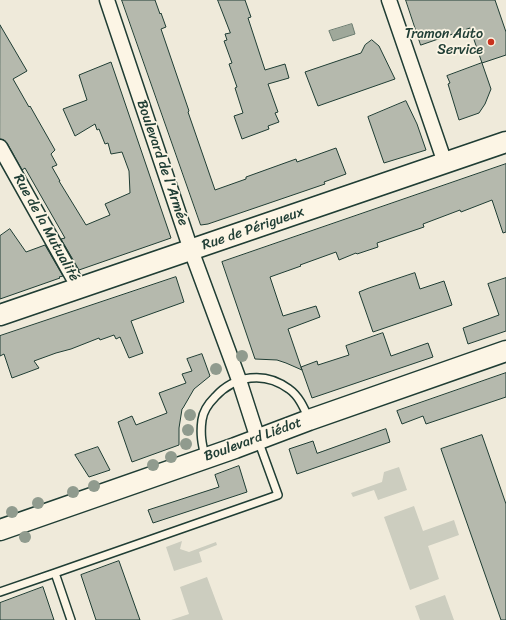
<!DOCTYPE html>
<html>
<head>
<meta charset="utf-8">
<style>
  body { margin:0 }
  canvas { display:block; background:#efeada }
</style>
</head>
<body>
<canvas width="506" height="620"></canvas>
<script>
const g = document.querySelector('canvas').getContext('2d');
g.lineJoin = 'round';
function fill(path, color) { g.fillStyle = color; g.fill(path, 'evenodd'); }
function strokePath(path, color, width, dash) { g.strokeStyle = color; g.lineWidth = width; g.lineCap = dash ? 'butt' : 'round'; g.setLineDash(dash || []); g.stroke(path); }
function label(font, color, halo, rows, align = 'center') {
  g.font = font + ' Sriracha,sans-serif'; g.lineWidth = 3.5; g.setLineDash([]); g.textBaseline = 'middle'; g.strokeStyle = halo; g.fillStyle = color; for (const [text, x, y, turn = 0] of rows) {
    g.save(); g.translate(x, y); g.rotate((+turn || 0) * Math.PI / 180); g.textAlign = isNaN(turn) ? turn : align; if (halo) g.strokeText(text, 0, 0); g.fillText(text, 0, 0); g.restore();
  }
}
const green = new Path2D(`
  M399 467 407 490 378 500 374 490 353 497 351 493 382 482 384 472Z
  M414 506 423 531 454 520 459 535 428 546 439 579 410 590 384 517Z
  M182 541 180 549 189 552 216 542 217 545 199 552 202 562 174 571 166 547Z
  M207 577 223 620H171L189 614 180 587Z
  M445 595 454 620H420L415 606Z`);
const water = new Path2D(`
  M352 24 355 34 333 41 329 31Z`);
const building = new Path2D(`
  M122 0H155L160 14 161 13 166 27 161 29 189 111 188 112 215 190 246 179V177L296 159 297 162 336 148 346 174 324 182 325 184 208 224 201 225Z
  M218 0H245L251 17 248 18 265 70 285 64 289 78 268 84 278 112 275 113 279 122 268 126 269 129 242 139 234 116 243 113 235 88 237 87 229 64 232 63 224 41 227 40 225 34 230 33Z
  M406 0H495L506 32V55L482 63 470 28 421 45Z
  M0 25 27 71 13 79 29 107 30 106 55 150 51 154 57 165 52 167 60 181H59L86 225 110 215 105 204 130 193 129 171 122 152 111 154 108 143 105 144 99 129 97 130 95 124 75 136 63 109 87 100 79 75 111 62 171 238 79 270 61 239 65 238 25 168 22 170 7 143 4 140 0 139Z
  M372 40 379 46 395 79 318 106 305 72 361 53 365 45Z
  M482 63 491 89 485 104 479 113 459 120 448 84 450 83 447 76Z
  M406 101 417 124 426 150 384 163 368 117Z
  M506 164V232L503 233 492 200 461 212 460 210 423 224 424 227 377 243 378 247 357 254 356 253 339 260 336 252 300 265 301 266 270 277 283 316 316 306 320 317 288 329 302 370 286 363 277 360 255 359 222 262Z
  M10 229 26 252 45 245 63 276 59 277 60 278 0 299V236Z
  M415 273 420 289 444 281 452 305 373 332 359 292 369 288Z
  M176 277 184 302 131 321 143 353 129 358 120 337 116 339 114 335 100 340 99 338 71 349 56 353 34 361 39 368 12 378 4 354 0 356V336Z
  M506 278V331L468 344 463 328 499 315 488 284Z
  M383 333 391 356 428 343 433 357 312 398 301 367 317 361 318 365 349 355 346 346Z
  M202 354 210 376 194 389 183 408 182 409 179 428V445L132 462 118 422 132 416 136 425 167 413 159 393 186 383 182 374 192 371 187 359Z
  M506 373V397L426 424 423 416 402 424 397 411Z
  M386 429 390 442 297 474 289 449 313 441 317 453Z
  M482 435 506 504V620H501L441 449Z
  M98 447 110 470 89 477 75 455Z
  M239 466 247 492 153 523 148 510 219 487 215 475Z
  M119 561 140 620H96L81 575Z
  M43 587 54 620H0V603Z`);
const service = new Path2D(`
  M205 456C202 444 200 434 202 420 203 412 209 403 215 397 235 375 265 371 289 389 299 396 304 408 309 419
  M0 592 55 573
  M71 620 55 573 278 495 258 440`);
const minor = new Path2D(`
  M107 0 191 250 239 380 258 439
  M389 0 445 163
  M0 147 79 288`);
const secondary = new Path2D(`
  M0 315 506 142
  M0 530 235 448 309 420 506 351`);
const trees = [
  [242,356],
  [216,369],
  [190,415],
  [188,430],
  [186,444],
  [171,457],
  [153,465],
  [94,486],
  [73,492],
  [38,503],
  [12,512],
  [25,537]
];
const markers = [
  [491,42,4,"#c8321e"]
];
const poiNames = [
  ["Tramon Auto",483,34],
  ["Service",483,50]
];
const streetNames = [
  ["Boulevard de l'Armée",162,163,71],
  ["Rue de la Mutualité",46,228,61],
  ["Rue de Périgueux",253,229,-19],
  ["Boulevard Liédot",253,440,-20]
];
fill(green, '#cccdbf');
fill(water, '#9fa89a');
strokePath(water, '#6c7d71', 1);
fill(building, '#b5b9ad');
strokePath(building, '#1f3d34', 1);
strokePath(service, '#1f3d34', 10);
strokePath(minor, '#1f3d34', 17);
strokePath(secondary, '#1f3d34', 23);
strokePath(service, '#fcf5e5', 7);
strokePath(minor, '#fcf5e5', 14);
strokePath(secondary, '#fcf5e5', 20);
g.fillStyle = '#909b8e';
for (const [x, y] of trees) { g.beginPath(); g.arc(x, y, 6, 0, 2 * Math.PI); g.fill(); }
for (const [x, y, r, color] of markers) { const dot = new Path2D(); dot.arc(x, y, r, 0, 2 * Math.PI); g.fillStyle = color; g.fill(dot); strokePath(dot, '#fcf5e5', 1.5); }
label('14px', '#1f3d34', '#fcf5e5', poiNames, 'right');
label('14px', '#1f3d34', '#fcf5e5', streetNames);
</script>
</body>
</html>
